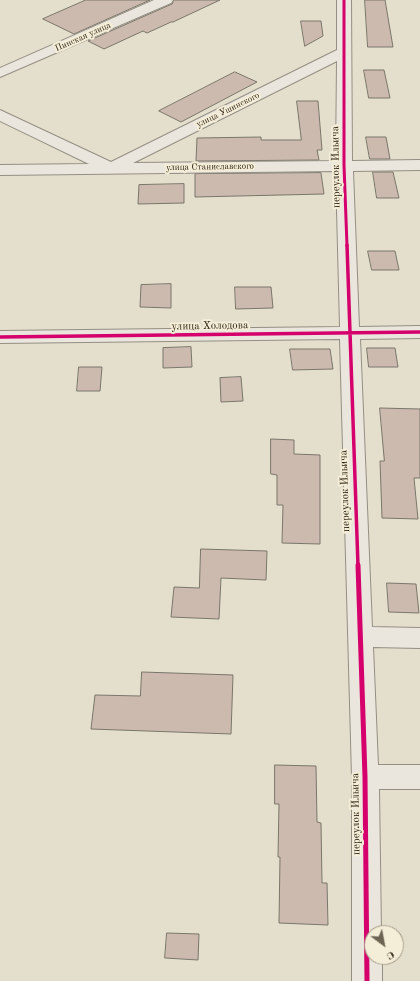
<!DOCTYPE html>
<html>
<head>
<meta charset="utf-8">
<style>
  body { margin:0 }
  #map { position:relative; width:420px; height:981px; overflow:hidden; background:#e4decc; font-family:"Old Standard TT",serif }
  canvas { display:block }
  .north { position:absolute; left:364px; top:925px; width:40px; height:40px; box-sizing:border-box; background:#f4edd7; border:1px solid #a49b88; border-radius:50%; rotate:148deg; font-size:11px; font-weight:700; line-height:16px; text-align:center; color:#2d2111 }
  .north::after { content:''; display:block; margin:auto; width:14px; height:18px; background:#6d6352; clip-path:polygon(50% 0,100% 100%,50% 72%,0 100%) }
</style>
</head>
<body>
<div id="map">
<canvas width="420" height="981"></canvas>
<div class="north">С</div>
</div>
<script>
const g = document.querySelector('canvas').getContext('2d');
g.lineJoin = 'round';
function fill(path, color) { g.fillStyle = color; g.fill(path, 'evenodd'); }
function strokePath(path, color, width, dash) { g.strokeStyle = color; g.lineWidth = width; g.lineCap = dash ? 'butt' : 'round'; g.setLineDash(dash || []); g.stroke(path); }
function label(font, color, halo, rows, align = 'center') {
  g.font = font + ' "Old Standard TT",serif'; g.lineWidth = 4; g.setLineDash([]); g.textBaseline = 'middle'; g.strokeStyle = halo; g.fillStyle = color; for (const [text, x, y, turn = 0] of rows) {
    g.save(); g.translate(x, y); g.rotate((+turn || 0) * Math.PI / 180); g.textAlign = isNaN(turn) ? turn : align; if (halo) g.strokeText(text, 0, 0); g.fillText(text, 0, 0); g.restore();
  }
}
const building = new Path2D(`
  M86 0H150L74 34 43 19Z
  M174 0H220L173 22H171L147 33 143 31 104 49 88 41 172 4Z
  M365 0H385L393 47H368Z
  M301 21H321L323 36 305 46Z
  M364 70H384L390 98H369Z
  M235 72 257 82 181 122 159 111Z
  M297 101H318L322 150H317L319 160 196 161 197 138 261 137V140H301Z
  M366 137H386L390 159H370Z
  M373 172H393L399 198H377Z
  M321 173 324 194 195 197V174Z
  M184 184V203L138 204 139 185Z
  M368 251H395L399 270H372Z
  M171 284V308L140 307 141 285Z
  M235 287H271L273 308 236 309Z
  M191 347 192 367 163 368V348Z
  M367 348H395L398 367H369Z
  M290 349H330L333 369 293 370Z
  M79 367H102L100 391H77Z
  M241 377 243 401 221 402 220 378Z
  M380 408 420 409V478H414L418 519 382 518 380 461H384Z
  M271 439 294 440V454L320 455V544L282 543 283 505H277V475L271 474Z
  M201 549 267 551 266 580 221 578 219 619 171 617 174 587 199 588Z
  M387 583 416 584 419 613 389 612Z
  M142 672 233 675 231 734 91 729 95 695 140 696Z
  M275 765 316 766 317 822 321 823 322 883H327L328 925 279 923 280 857H278L279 804H275Z
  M167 933 199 934 198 960 165 958Z`);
const minor = new Path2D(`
  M154 0H173L171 3 0 77V68Z
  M337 0H351L352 161 420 160V170L353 171 359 327 420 326V338L360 339 372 627 420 628V648L373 647 378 765H420V789H379L381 933H372V957H382V981H352V777L340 339 0 343V331L340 327 336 171 0 175V165L89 164 0 121V110L111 162 337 50ZM337 61 336 161 133 163Z`);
const cyclewayFar2 = new Path2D(`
  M344 0V165L347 246`);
const cyclewayFar1 = new Path2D(`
  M347 245 358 566
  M0 337 420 332`);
const cycleway = new Path2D(`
  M358 565 365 777 367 981`);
const farStreetnames = [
  ["Пинская улица",83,37,-24],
  ["улица Ушинского",228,110,-26],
  ["улица Станиславского",210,167,-1]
];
const streetNames = [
  ["переулок Ильича",336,167,-91],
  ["улица Холодова",210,326,-1],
  ["переулок Ильича",345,491,-92],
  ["переулок Ильича",356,814,-91]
];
fill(building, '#ccbaaf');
strokePath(building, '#7a766a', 1);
strokePath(minor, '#948f83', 2);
fill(minor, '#eae6dd');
strokePath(cyclewayFar2, '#d6006c', 3);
strokePath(cyclewayFar1, '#d6006c', 3.5);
strokePath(cycleway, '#d6006c', 5);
label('9px', '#2d2111', '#f4edd7', farStreetnames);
label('11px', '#2d2111', '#f4edd7', streetNames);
</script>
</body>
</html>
